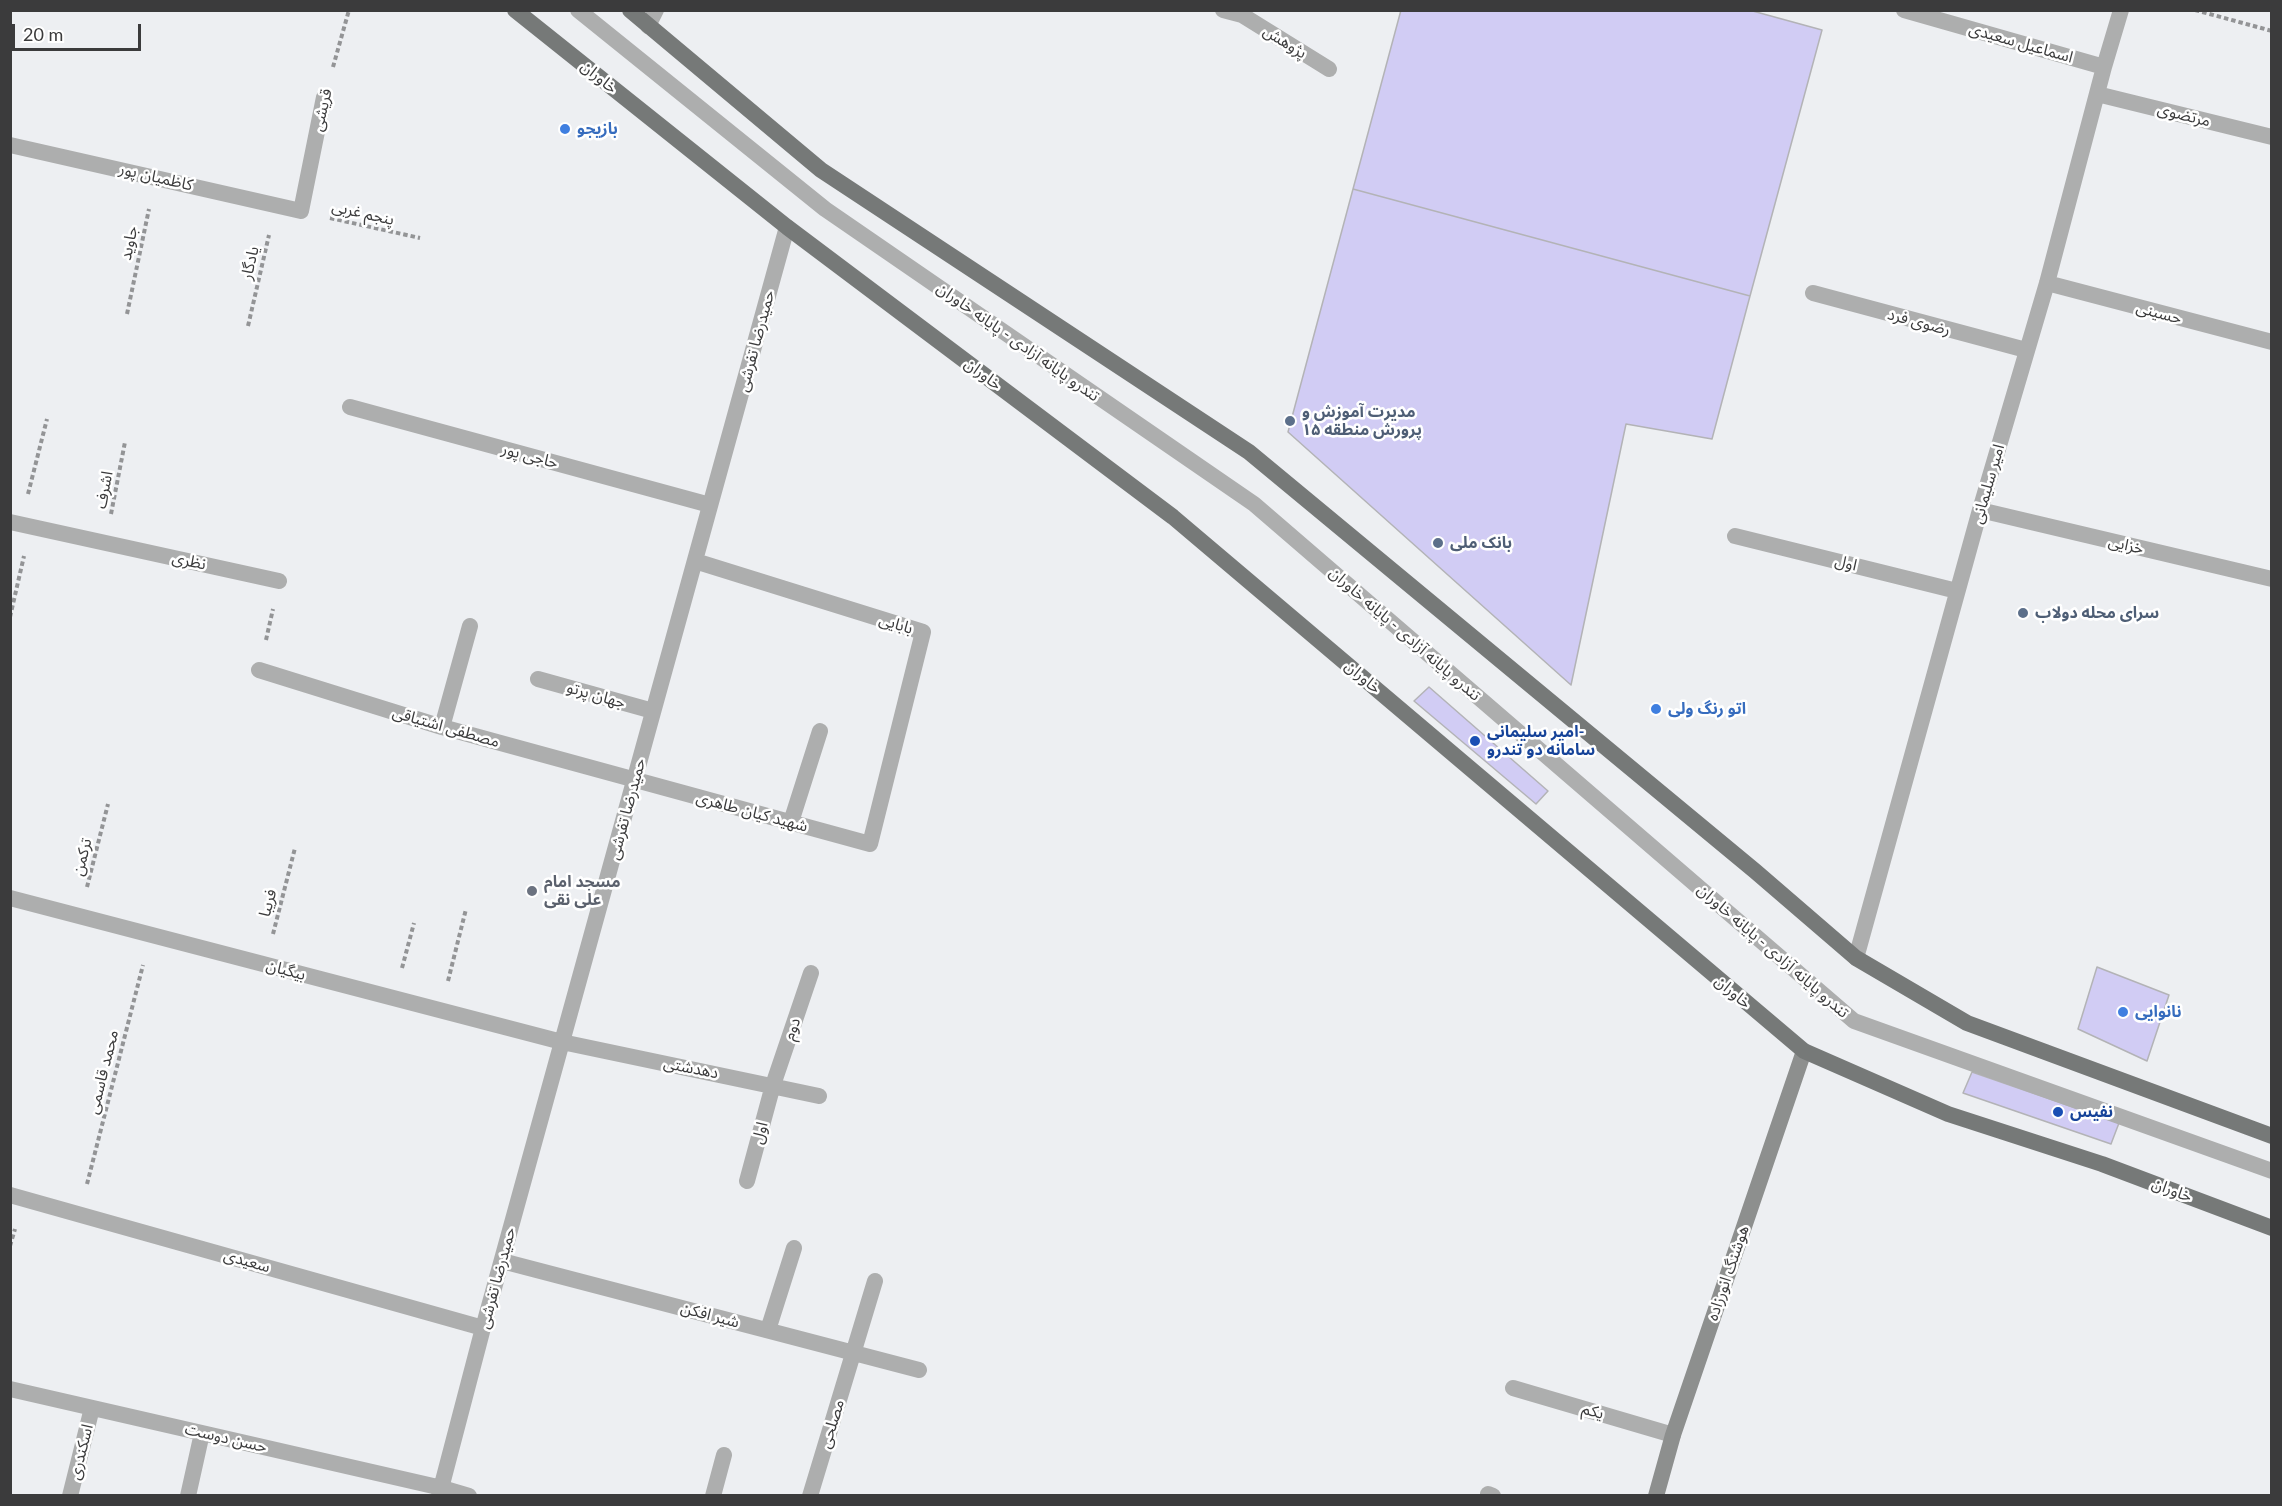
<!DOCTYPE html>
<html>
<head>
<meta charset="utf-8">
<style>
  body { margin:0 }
  #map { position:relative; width:2282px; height:1506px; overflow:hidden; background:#edeff2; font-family:Lato,sans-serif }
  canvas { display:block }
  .frame { position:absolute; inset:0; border:12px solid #3b3b3c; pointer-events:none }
  .scale { position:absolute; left:12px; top:24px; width:129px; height:27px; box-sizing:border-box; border:3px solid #3b3b3c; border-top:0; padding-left:8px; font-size:18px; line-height:21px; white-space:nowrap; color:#3b3b3c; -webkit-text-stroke:4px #fff; paint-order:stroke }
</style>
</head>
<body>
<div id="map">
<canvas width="2282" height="1506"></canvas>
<div class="frame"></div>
<div class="scale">20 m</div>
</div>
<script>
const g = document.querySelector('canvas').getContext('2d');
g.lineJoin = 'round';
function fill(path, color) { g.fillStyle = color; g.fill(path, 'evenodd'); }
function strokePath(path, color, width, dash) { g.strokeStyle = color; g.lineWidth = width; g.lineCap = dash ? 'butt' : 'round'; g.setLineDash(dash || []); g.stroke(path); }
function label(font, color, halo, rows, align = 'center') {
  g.font = font + ' Lato,"Noto Sans Arabic",sans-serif'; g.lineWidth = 5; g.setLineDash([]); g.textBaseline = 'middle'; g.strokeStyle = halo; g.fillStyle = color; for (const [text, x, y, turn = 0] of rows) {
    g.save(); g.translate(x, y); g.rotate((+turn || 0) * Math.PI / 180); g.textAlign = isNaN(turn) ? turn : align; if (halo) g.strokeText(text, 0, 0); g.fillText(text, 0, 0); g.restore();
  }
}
const building = new Path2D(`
  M1401 10H1749L1822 30 1750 296 1353 189Z
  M1353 189 1750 296 1712 439 1626 424 1571 685 1288 432Z
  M1429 687 1548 791 1536 804 1414 701Z
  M2097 967 2169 995 2147 1061 2078 1029Z
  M1972 1072 2119 1123 2111 1144 1963 1093Z`);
const path = new Path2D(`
  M2195 10 2272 31
  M333 67 349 10
  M330 218 420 238
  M127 314 149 209
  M248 326 269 235
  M28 494 47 419
  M111 514 125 442
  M10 617 24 556
  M266 640 273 609
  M87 887 108 804
  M273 934 295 848
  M402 968 414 923
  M448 981 466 909
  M87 1184 143 965
  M10 1246 15 1229`);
const service = new Path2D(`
  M578 10 825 209 1254 504 1854 1021 2272 1171`);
const minor = new Path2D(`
  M1223 10 1242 15 1329 69
  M1904 10 2104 67
  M648 26 656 10
  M2097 94 2272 137
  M10 145 301 211 324 97
  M2047 283 2272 342
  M1813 293 2026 350
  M350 407 710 505
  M1980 510 2272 579
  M10 522 279 581
  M1735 536 1957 591
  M259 670 442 727 870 844 923 632 695 561
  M538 679 653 711
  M442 727 470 626
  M791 822 820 731
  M10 898 562 1042 819 1096
  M1856 958 1980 510 2047 283 2104 67 2121 10
  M747 1181 773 1085 811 973
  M10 1195 483 1328
  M502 1261 919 1370
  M768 1330 794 1248
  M1513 1388 1673 1435
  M10 1389 442 1488 469 1496
  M1488 1494 1493 1496
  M70 1496 92 1408
  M188 1496 202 1433
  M439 1496 483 1328 787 227
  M713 1496 724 1455
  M810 1496 875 1281`);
const secondary = new Path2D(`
  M1656 1496 1673 1435 1804 1051`);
const primary = new Path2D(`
  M515 10 787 227 1173 517 1804 1051 1948 1114 2102 1164 2272 1228
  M630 10 821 170 1249 452 1755 871 1856 958 1967 1023 2272 1136`);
const markers = [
  [565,129,6,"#3f7fe0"],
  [1290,421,6,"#5c6f8a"],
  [1438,543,6,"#5c6f8a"],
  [2023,613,6,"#5c6f8a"],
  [1656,709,6,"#3f7fe0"],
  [1475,741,6,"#1a4fb4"],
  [532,891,6,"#6b7280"],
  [2123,1012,6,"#3f7fe0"],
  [2058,1112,6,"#1a4fb4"]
];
const streetNames = [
  ["پژوهش",1285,42,32],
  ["اسماعیل سعیدی",2021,43,16],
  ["خاوران",599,77,39],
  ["قریشی",322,110,-77],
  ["مرتضوی",2184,115,14],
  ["کاظمیان پور",156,177,13],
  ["پنجم غربی",363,213,13],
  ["جاوید",129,243,-78],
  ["یادگار",250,263,-77],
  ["حسینی",2159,313,15],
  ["رضوی فرد",1919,322,15],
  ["حمیدرضا تفرشی",756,341,-75],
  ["تندرو پایانه آزادی - پایانه خاوران",1018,342,35],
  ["خاوران",983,374,37],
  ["حاجی پور",530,456,15],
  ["امیر سلیمانی",1988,484,-74],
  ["اشرف",104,490,-79],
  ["خزایی",2126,545,13],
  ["نظری",189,561,12],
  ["اول",1846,563,14],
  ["بابایی",896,624,17],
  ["تندرو پایانه آزادی - پایانه خاوران",1405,634,41],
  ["خاوران",1363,677,40],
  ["جهان پرتو",596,695,16],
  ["مصطفی اشتیاقی",446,727,16],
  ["حمیدرضا تفرشی",627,809,-75],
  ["شهید کیان طاهری",752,812,15],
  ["ترکمن",82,857,-76],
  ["فریبا",268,903,-75],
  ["تندرو پایانه آزادی - پایانه خاوران",1773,951,41],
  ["بیگیان",286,970,15],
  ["خاوران",1733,992,40],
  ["دوم",792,1029,-71],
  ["دهدشتی",691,1068,11],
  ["محمد قاسمی",103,1072,-76],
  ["اول",760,1133,-75],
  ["خاوران",2172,1190,21],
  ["سعیدی",247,1261,16],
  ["هوشنگ انورزاده",1728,1273,-71],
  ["حمیدرضا تفرشی",497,1278,-75],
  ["شیر افکن",710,1315,15],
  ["یکم",1593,1411,16],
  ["مصلحی",832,1424,-73],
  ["حسن دوست",226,1438,13],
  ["اسکندری",81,1452,-76]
];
const shopNames = [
  ["بازیجو",577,129],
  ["اتو رنگ ولی",1668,709],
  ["نانوایی",2135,1012]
];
const serviceNames = [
  ["مدیرت آموزش و",1302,412],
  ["پرورش منطقه ۱۵",1302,430],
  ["بانک ملی",1450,543],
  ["سرای محله دولاب",2035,613]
];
const transitNames = [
  ["امیر سلیمانی-",1487,732],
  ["سامانه دو تندرو",1487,750],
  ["نفیس",2070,1112]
];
const worshipNames = [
  ["مسجد امام",544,882],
  ["علی نقی",544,900]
];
fill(building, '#d1ccf4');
strokePath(building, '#b3b3b6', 1.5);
strokePath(path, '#939496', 4, [4.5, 3]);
strokePath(service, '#adaeae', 16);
strokePath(minor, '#adaeae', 16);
strokePath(secondary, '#8d8f8e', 16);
strokePath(primary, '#767978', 16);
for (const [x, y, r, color] of markers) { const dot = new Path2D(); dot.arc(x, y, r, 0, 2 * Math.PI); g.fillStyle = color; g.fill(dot); strokePath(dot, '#fff', 2); }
label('16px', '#3b3b3c', '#fff', streetNames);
label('bold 16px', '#366cbe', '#fff', shopNames, 'left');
label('bold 16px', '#4e5e75', '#fff', serviceNames, 'left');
label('bold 16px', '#164399', '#fff', transitNames, 'left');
label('bold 16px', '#5b616d', '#fff', worshipNames, 'left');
</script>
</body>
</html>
